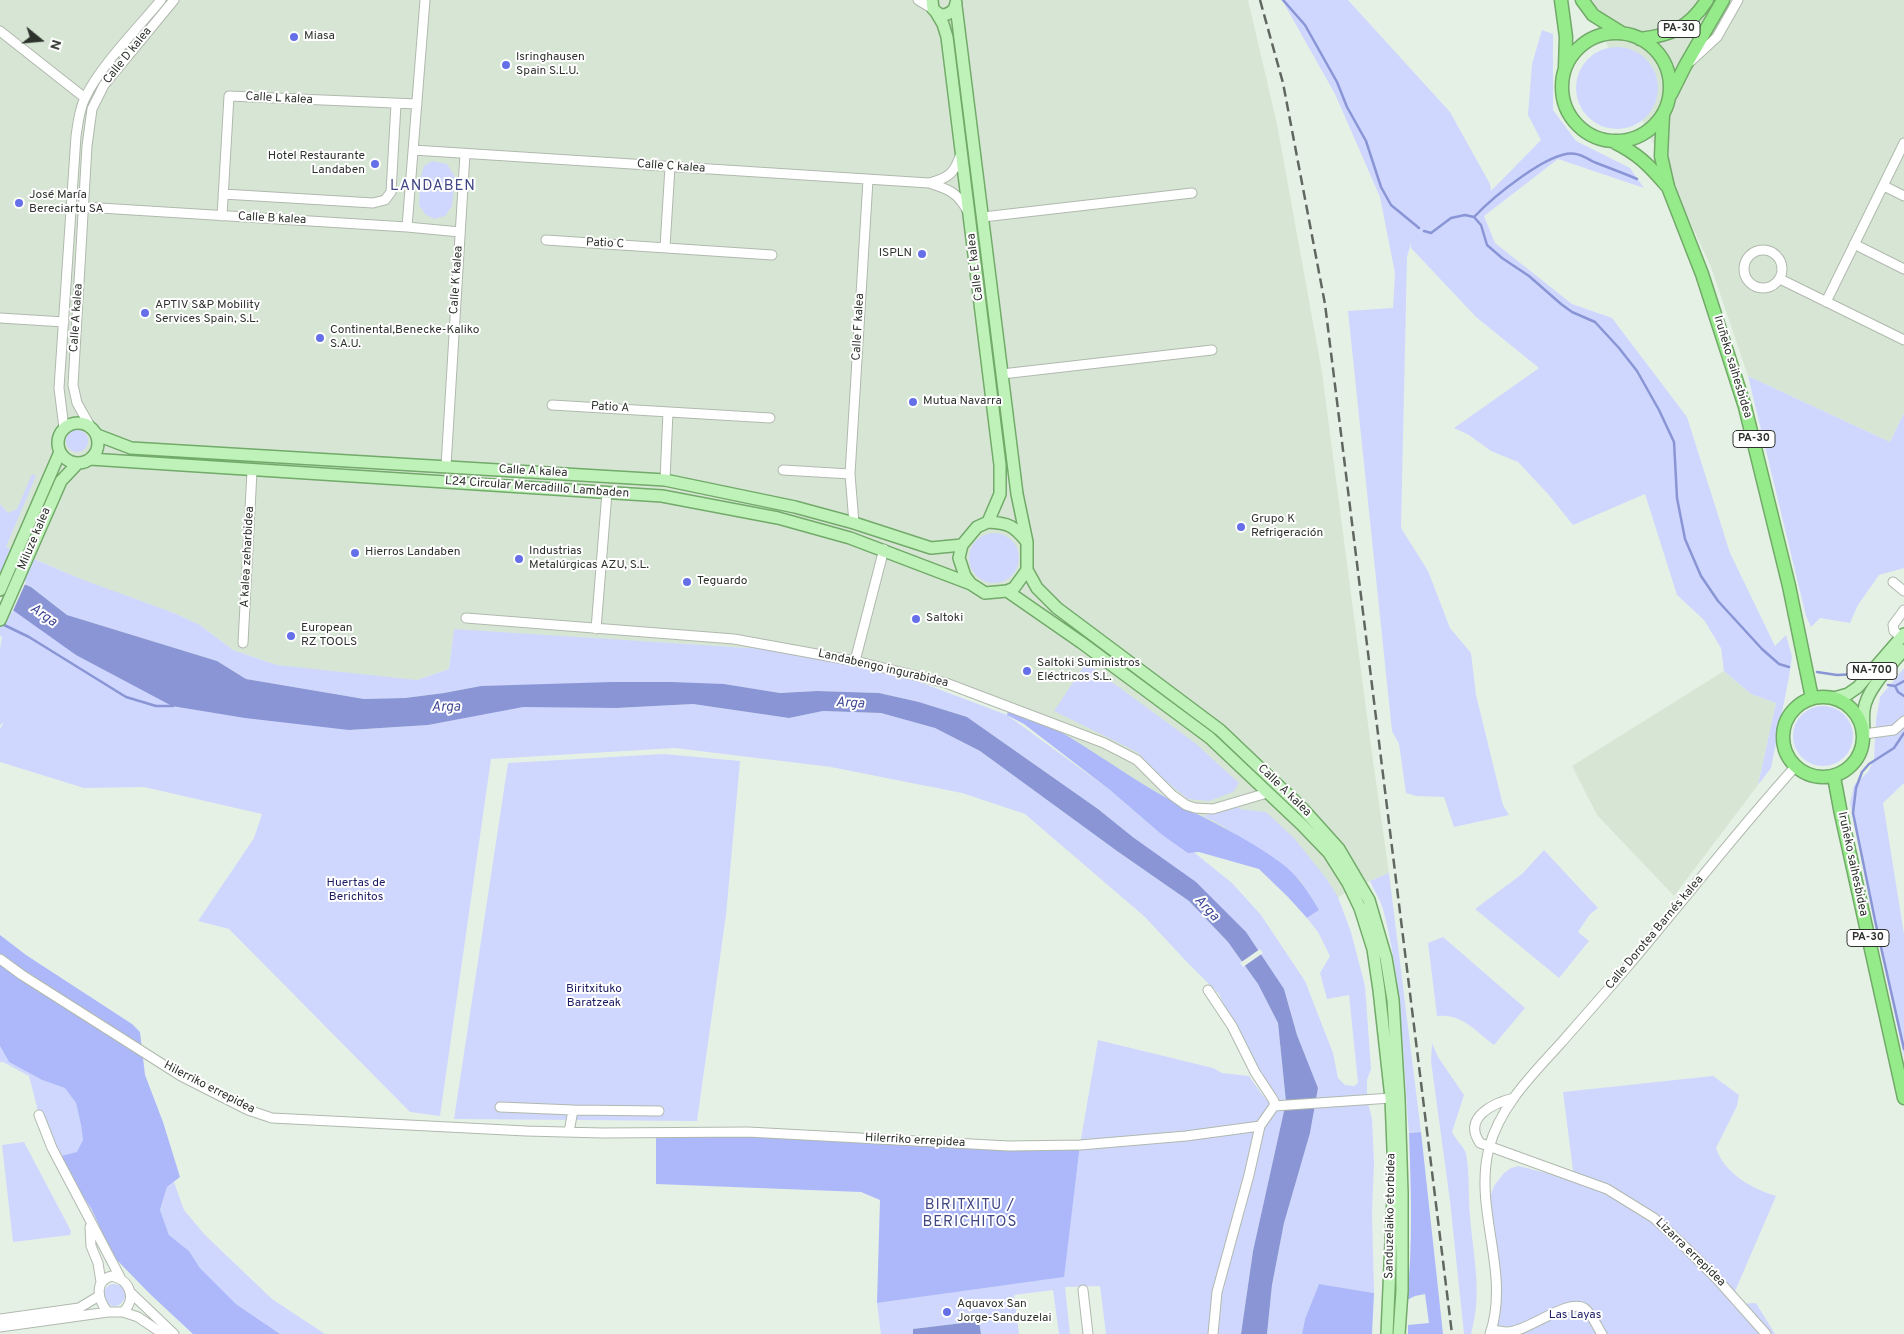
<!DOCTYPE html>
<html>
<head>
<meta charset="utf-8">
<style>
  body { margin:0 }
  #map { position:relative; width:1904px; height:1334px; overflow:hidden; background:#e6f1e5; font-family:Overpass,sans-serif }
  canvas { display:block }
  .north { position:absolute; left:15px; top:15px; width:50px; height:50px; -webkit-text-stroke:4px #fff; paint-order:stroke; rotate:107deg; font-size:14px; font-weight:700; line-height:20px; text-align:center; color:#2e322d }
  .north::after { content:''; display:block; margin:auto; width:18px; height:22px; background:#2e322d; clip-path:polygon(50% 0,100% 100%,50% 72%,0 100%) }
</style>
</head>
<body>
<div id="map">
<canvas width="1904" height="1334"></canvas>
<div class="north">N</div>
</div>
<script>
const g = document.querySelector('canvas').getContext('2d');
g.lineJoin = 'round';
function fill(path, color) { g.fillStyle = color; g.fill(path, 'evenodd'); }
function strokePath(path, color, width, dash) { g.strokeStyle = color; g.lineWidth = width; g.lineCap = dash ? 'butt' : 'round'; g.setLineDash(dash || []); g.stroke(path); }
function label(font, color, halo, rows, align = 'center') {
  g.font = font + ' Overpass,sans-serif'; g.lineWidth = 4; g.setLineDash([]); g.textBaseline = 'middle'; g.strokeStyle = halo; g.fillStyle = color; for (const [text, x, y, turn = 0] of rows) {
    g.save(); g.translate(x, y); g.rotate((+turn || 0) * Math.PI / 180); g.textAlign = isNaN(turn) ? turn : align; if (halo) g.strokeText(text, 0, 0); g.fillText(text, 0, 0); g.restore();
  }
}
const built = new Path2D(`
  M0 0H1248L1277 124 1322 372 1370 739 1389 873 1351 889 1319 910 1281 863 1009 709 891 672 764 649 454 630 449 669 417 680 355 678 277 665 233 650 200 625 174 613 116 594 9 548 6 547 16 522 0 504Z
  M1586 0H1904V413L1890 442 1748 376 1711 267Z
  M1724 671 1751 694 1776 703 1758 785 1674 896 1597 815 1572 766Z`);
const green = new Path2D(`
  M1282 0H1348L1450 112 1490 184 1491 191 1541 140 1528 115 1532 64 1542 30 1553 34V110L1576 141 1630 168 1644 188 1558 159 1484 216 1495 243 1572 304 1612 318 1687 417 1730 553 1775 646 1786 635 1792 656 1789 677 1771 768 1758 785 1776 703 1751 694 1724 671 1721 648 1704 620 1677 595 1645 494 1573 525 1548 494 1518 462 1491 451 1469 435 1454 428 1539 368 1476 317 1411 248V243L1407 257 1401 528 1428 571 1450 628 1471 653 1476 695 1503 805 1509 815 1454 827 1444 797 1416 796 1406 793 1399 744 1392 731 1348 311 1393 308 1395 273 1380 197 1335 94Z
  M1576 88a41 41 0 1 1 82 0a41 41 0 1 1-82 0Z
  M432 161 447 164 455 177 452 206 445 216 434 219 425 214 419 205 420 179 424 166Z
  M1748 376 1890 442 1904 413V568L1879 575 1858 605 1850 623 1820 618 1811 627 1806 616Z
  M66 441a11 11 0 1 1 22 0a11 11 0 1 1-22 0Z
  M32 474 36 476 6 547 81 579 174 613 200 625 233 650 277 665 417 680 449 669 454 629 764 649 901 675 1007 715 1110 790 1161 834 1196 854 1232 883 1261 915 1305 981 1333 1053 1338 1078 1345 1085 1354 1086 1358 1083 1349 995 1327 999 1320 973 1330 956 1318 932 1307 918 1319 910 1300 880 1223 826 1203 816 1238 807 1240 809 1266 812 1294 838 1326 878 1338 897 1351 932 1365 986 1371 1069 1367 1080V1099L1372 1119 1374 1163 1372 1213 1374 1293 1319 1284 1305 1319 1302 1334H1267L1272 1285 1284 1223 1310 1133 1318 1088 1297 1035 1284 989 1134 838 1098 809 967 717 919 702 879 693 817 691 780 693 724 684 481 686 444 693 405 698 364 699 246 679 217 661 67 615 31 587 0 574V504L8 513 17 509Z
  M969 558a25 25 0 1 1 50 0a25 25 0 1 1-50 0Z
  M0 601 349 730 428 725 523 706 616 708 693 704 789 718 823 711 881 713 935 728 980 751 1117 851 1189 901 1228 942 1258 984 1278 1023 1286 1102 1253 1251 1241 1334H1106L1100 1286 1065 1287 1070 1334H1059L1053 1290 1014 1295 1019 1334H981L979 1321 913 1329V1334H881L877 1303 1063 1277 1081 1139 1098 1040 1213 1068 1222 1073 1249 1076 1266 1100 1219 994 1184 959 1145 917 1025 814 962 793 831 767 675 748 491 759 440 1116 410 1112 229 929 198 921 254 838 262 814 144 787 84 788 0 762V729L4 722 0 725V649L2 637 0 636Z
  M1086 663 1195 743 1239 783 1233 792 1209 801 1188 799 1167 782 1137 752 1054 711Z
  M1904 668V783L1883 803 1904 934V1057L1850 803 1854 785 1868 772 1874 759 1876 720 1880 697Z
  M1793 736a30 30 0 1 1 60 0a30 30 0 1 1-60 0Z
  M664 754 740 761 726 915 697 1121 454 1119 508 763Z
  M1544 850 1598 908 1590 914 1578 932 1589 941 1559 978 1475 909 1522 874Z
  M1389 873 1421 1132 1409 1133C1403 1059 1402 981 1383 909 1380 900 1374 890 1370 881Z
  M1443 937 1525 1008 1494 1045C1475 1031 1462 1013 1437 1016L1428 943Z
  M1432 1043 1438 1057 1464 1095 1452 1132C1455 1139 1465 1148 1466 1154 1470 1172 1468 1197 1470 1216 1473 1256 1483 1293 1471 1334H1464L1450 1201 1431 1061Z
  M0 1046 9 1062 42 1080 66 1088 76 1103 81 1125 83 1140 78 1152 57 1158 84 1194 113 1256 102 1245 54 1158 39 1115 29 1076 3 1062H0Z
  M1713 1076 1739 1095 1737 1106 1716 1148C1724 1173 1752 1189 1776 1196L1733 1296 1740 1304 1756 1303 1775 1334H1504L1507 1326 1491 1330 1497 1277 1486 1207 1494 1186 1504 1173 1511 1168 1519 1166 1573 1180V1170L1563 1092Z
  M24 1142 71 1231 70 1235 13 1242 2 1145Z
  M174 1182 184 1210 205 1235 272 1299 325 1334H280L236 1304 200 1268 189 1251 169 1235 160 1210 167 1187Z
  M103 1295a11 11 0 1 1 22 0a11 11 0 1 1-22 0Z`);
const forest = new Path2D(`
  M1009 707C1065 728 1113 768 1165 797 1203 818 1245 836 1281 863 1298 875 1308 892 1319 910L1307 918 1288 897 1259 869 1199 852 1188 853 1161 834 1110 790 1024 724 1007 715Z
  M0 935 26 955 132 1024 140 1032 145 1075 163 1122 180 1177 167 1187 160 1210 169 1235 189 1251 200 1268 236 1304 280 1334H193L150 1294 113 1256 91 1208 57 1157 77 1152 83 1140 81 1125 76 1103 65 1088 42 1080 9 1062 0 1046Z
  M656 1132 1080 1145 1064 1277 877 1303 880 1200 861 1192 656 1184Z
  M1421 1132 1443 1334H1408V1325L1429 1323 1425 1294 1415 1296 1407 1300C1413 1244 1411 1189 1409 1133Z
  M1319 1284 1374 1293 1372 1334H1302L1305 1319Z`);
const water = new Path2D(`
  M0 574 31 587 67 615 217 661 246 679 364 699 405 698 444 693 481 686 612 682H671L724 684 780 693 817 691 879 693 919 702 967 717 1098 809 1134 838 1196 882 1246 932 1284 989 1297 1035 1318 1088 1310 1133 1284 1223 1272 1285 1267 1334H1241L1253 1251 1286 1102 1278 1023 1258 984 1228 942 1189 901 1117 851 980 751 935 728 881 713 823 711 789 718 693 704 616 708 523 707 428 725 349 730 245 718 172 706 76 655 0 601Z
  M979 1321 981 1334H913V1329Z`);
const pier = new Path2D(`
  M0 572 26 582 12 613 0 604Z
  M1260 949 1263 953 1243 967 1240 963Z`);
const stream = new Path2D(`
  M1283 0 1305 25 1337 82 1347 107 1366 141 1381 187 1391 205 1419 228
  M1474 217C1491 199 1551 148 1576 154 1582 155 1588 159 1594 162 1609 168 1623 173 1637 179
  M1424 231 1431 233 1451 218 1465 215 1474 217 1481 225 1487 245 1502 258 1529 276 1561 304 1572 312 1595 322 1619 348 1637 371 1659 410 1674 442 1677 498 1685 539 1701 576 1718 601 1762 649 1779 664 1789 667
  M0 623 29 637 126 697 156 706H173
  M1817 672 1837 675 1858 674
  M1888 685 1895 686 1904 681
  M1895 686 1898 692 1904 696
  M1904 733 1894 748 1869 764 1862 772 1856 788 1853 813 1876 925 1904 1049`);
const minor = new Path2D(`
  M918 0 933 9
  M0 31 85 98
  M1691 61 1717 37 1738 0
  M413 150 929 183C948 189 957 192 967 210
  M929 183C949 178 955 173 961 153
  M1884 186 1904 196
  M223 194 373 203 385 200 391 192 396 104
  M84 207 407 227 460 232
  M222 216 229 96 417 104
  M983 217 1192 193
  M407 227 425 0
  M546 240 772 255
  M1854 244 1904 269
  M665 247 670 167
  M1744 269a19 19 0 1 1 38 0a19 19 0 1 1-38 0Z
  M1780 279 1904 340
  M1826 302 1904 143
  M0 318 64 322
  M1002 374 1212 350
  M552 405 770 418
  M90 426 77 403 73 385 87 146 92 109 104 85 174 0
  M64 428 59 388 76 136C78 123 79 110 85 98 100 66 138 28 161 0
  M446 466 465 154
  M783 470 850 474
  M665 480 668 412
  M854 523 850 474 868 180
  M1893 582 1904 591
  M466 618 734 639 855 661 946 683 1104 743 1137 760 1172 795 1186 805 1195 808 1213 809 1267 793
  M596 629 607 492
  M1901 637 1894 631 1893 625 1904 610
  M243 643 252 471
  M855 661 884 549
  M1864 734 1894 730 1904 721
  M0 959 22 975 181 1076 248 1110 272 1118 526 1131 603 1133 748 1132 1009 1146 1080 1145 1186 1136 1260 1126
  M1208 990 1232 1026 1255 1072 1274 1101V1106L1260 1126 1249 1175 1217 1292 1213 1334
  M1514 1098C1493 1103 1462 1118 1480 1143L1607 1189 1654 1218 1678 1240 1717 1279 1766 1334
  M1274 1106 1391 1098
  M500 1107 573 1110
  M39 1115 52 1148 120 1277
  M569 1132 573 1110 659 1111
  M90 1227 91 1246 98 1263 101 1282
  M112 1276C130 1280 137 1299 123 1312H108C98 1301 93 1280 112 1276Z
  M1083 1290 1088 1334
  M131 1293 174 1334
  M123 1312 138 1317 163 1334
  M0 1319 79 1308 99 1296
  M0 1327 108 1312
  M1491 1330C1496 1330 1502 1332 1507 1332 1528 1332 1567 1298 1584 1308 1592 1313 1597 1327 1602 1334
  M1490 1334C1511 1272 1473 1210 1489 1148 1500 1106 1533 1074 1561 1043 1583 1018 1606 992 1628 966 1684 900 1737 831 1795 767`);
const major = new Path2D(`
  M932 0 933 9 940 15C948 15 955 12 956 3
  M956 6 1017 494 1027 542
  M936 12 943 24 947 37 1000 465V494L988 522
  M58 443a20 20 0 1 1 40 0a20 20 0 1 1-40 0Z
  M97 435 131 448 665 480 795 507 854 523 931 548 962 545
  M90 459 662 496 778 518 850 538 971 584
  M988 522C1009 523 1014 526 1027 542V570L1014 588 1007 591 985 593 971 584 965 576 959 558 962 545 977 527Z
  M1027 570 1037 588 1057 608 1220 730 1303 809 1339 849 1369 900 1386 958 1393 1000 1399 1099 1402 1193V1291L1399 1334
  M0 590 60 452
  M1007 591 1082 643 1210 738 1301 824 1329 853 1348 883 1360 908 1373 949 1379 990 1391 1098 1394 1174 1387 1334
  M0 620 61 481 78 463
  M1834 698 1848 694 1858 687 1904 634
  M1864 734C1864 726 1863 718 1864 710 1866 690 1891 665 1904 650`);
const highway = new Path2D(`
  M1561 0 1566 37 1565 67
  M1582 0 1593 15 1622 33
  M1562 87a54 54 0 1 1 108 0a54 54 0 1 1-108 0Z
  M1640 39C1672 35 1689 28 1707 0
  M1671 94 1685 66 1723 0
  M1663 115 1661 156 1668 187 1702 274 1745 407 1789 586 1812 698
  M1614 142C1638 154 1649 165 1666 185
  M1783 737a40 40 0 1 1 80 0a40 40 0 1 1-80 0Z
  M1834 777 1841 814 1904 1098`);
const rail = new Path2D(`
  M1260 0 1283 83 1325 304 1452 1334`);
const markers = [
  [294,37,5,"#6570e8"],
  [506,65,5,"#6570e8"],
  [375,164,5,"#6570e8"],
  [19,203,5,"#6570e8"],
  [922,254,5,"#6570e8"],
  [145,313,5,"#6570e8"],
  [320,338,5,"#6570e8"],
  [913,402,5,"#6570e8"],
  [1241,527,5,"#6570e8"],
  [355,553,5,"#6570e8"],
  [519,559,5,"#6570e8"],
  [687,582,5,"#6570e8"],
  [916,619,5,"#6570e8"],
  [291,636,5,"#6570e8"],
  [1027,671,5,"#6570e8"],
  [947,1312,5,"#6570e8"]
];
const shields = [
  [1679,29,42],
  [1754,439,42],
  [1872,671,50],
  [1868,938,42]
];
const shieldNames = [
  ["PA-30",1679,29],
  ["PA-30",1754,439],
  ["NA-700",1872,671],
  ["PA-30",1868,938]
];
const poiNames = [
  ["Miasa",304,37],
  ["Isringhausen",516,58],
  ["Spain S.L.U.",516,72],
  ["Hotel Restaurante",365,157,"right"],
  ["Landaben",365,171,"right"],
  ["José María",29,196],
  ["Bereciartu SA",29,210],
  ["ISPLN",912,254,"right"],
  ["APTIV S&P Mobility",155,306],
  ["Services Spain, S.L.",155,320],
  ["Continental,Benecke-Kaliko",330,331],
  ["S.A.U.",330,345],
  ["Mutua Navarra",923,402],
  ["Grupo K",1251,520],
  ["Refrigeración",1251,534],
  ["Industrias",529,552],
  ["Metalúrgicas AZU, S.L.",529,566],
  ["Hierros Landaben",365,553],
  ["Teguardo",697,582],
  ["Saltoki",926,619],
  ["European",301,629],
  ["RZ TOOLS",301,643],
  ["Saltoki Suministros",1037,664],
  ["Eléctricos S.L.",1037,678],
  ["Aquavox San",957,1305],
  ["Jorge-Sanduzelai",957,1319]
];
const streetNames = [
  ["Calle D kalea",128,56,-51],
  ["Calle L kalea",279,99,3],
  ["Calle C kalea",671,167,4],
  ["Calle B kalea",272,219,3],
  ["Patio C",605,244,3],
  ["Calle E kalea",976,267,-97],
  ["Calle K kalea",457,280,-86],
  ["Calle A kalea",77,318,-86],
  ["Calle F kalea",859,327,-87],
  ["Iruñeko saihesbidea",1732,367,73],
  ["Patio A",610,408,3],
  ["Calle A kalea",533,472,3],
  ["L24 Circular Mercadillo Lambaden",537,488,4],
  ["Miluze kalea",35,539,-67],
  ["A kalea zeharbidea",248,557,-87],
  ["Landabengo ingurabidea",883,669,13],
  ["Calle A kalea",1284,791,44],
  ["Iruñeko saihesbidea",1852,864,78],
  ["Calle Dorotea Barnés kalea",1655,933,-50],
  ["Hilerriko errepidea",209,1088,27],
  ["Hilerriko errepidea",915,1141,3],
  ["Sanduzelaiko etorbidea",1391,1216,-89],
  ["Lizarra errepidea",1690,1253,44]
];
const parkNames = [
  ["Huertas de",356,884],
  ["Berichitos",356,898],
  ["Biritxituko",594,990],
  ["Baratzeak",594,1004],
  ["Las Layas",1575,1316]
];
const waterNames = [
  ["Arga",43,616,35],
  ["Arga",850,704,3],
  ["Arga",446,708,-1],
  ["Arga",1206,909,47]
];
const quarterNames = [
  ["LANDABEN",433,187],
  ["BIRITXITU /",970,1206],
  ["BERICHITOS",970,1223]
];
fill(built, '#d7e6d4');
fill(green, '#cfd7fe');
fill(forest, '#acb8fa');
fill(water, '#8a95d5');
fill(pier, '#e6f1e5');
strokePath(stream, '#8a95d5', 2.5);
strokePath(minor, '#b0b9ae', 11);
strokePath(major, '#71aa69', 14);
strokePath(highway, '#71aa69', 15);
strokePath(minor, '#fff', 9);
strokePath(major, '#bff2b8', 11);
strokePath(highway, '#95ea89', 12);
strokePath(rail, '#616760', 2.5, [10, 5]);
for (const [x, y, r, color] of markers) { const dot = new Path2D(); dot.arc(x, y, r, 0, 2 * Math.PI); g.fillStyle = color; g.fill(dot); strokePath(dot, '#fff', 2); }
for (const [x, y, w] of shields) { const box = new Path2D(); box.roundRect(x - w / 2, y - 8.5, w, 17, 4); g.fillStyle = '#fff'; g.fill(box); strokePath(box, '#2e322d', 1); }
label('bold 11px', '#2e322d', null, shieldNames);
label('12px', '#2e322d', '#fff', poiNames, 'left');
label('12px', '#2e322d', '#fff', streetNames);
label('12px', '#1d1c65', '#fff', parkNames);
label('italic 14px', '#414996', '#fff', waterNames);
g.letterSpacing = '1px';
label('15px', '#404784', '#fff', quarterNames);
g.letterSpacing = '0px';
</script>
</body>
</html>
